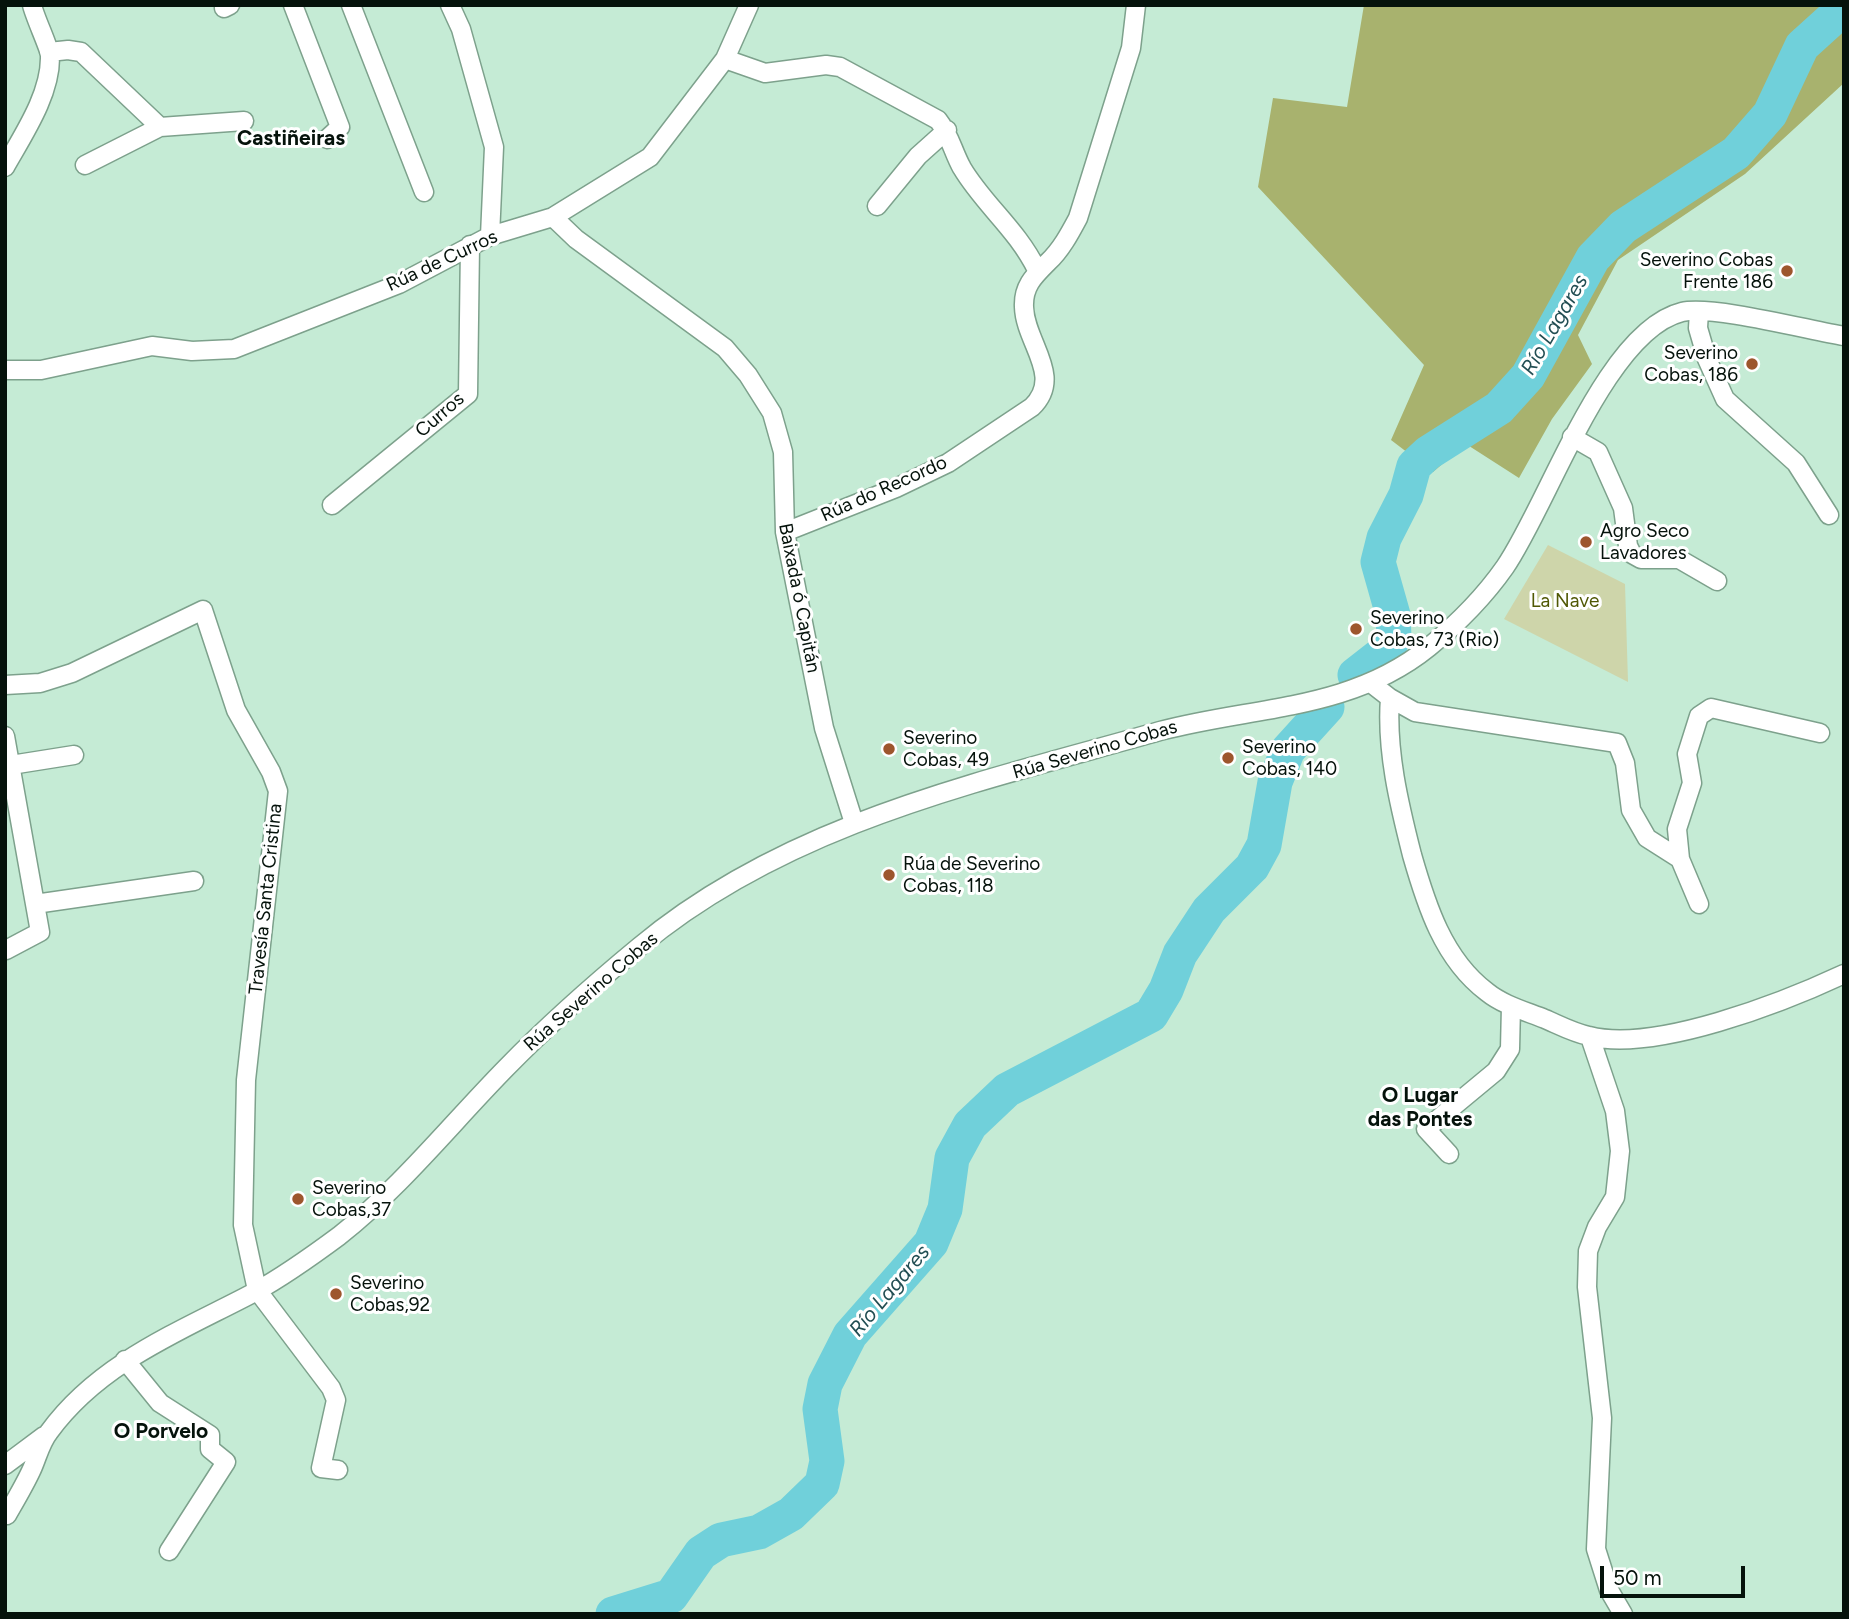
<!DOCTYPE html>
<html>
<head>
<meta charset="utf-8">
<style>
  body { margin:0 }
  #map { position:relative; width:1849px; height:1619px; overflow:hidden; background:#c5ebd5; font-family:Figtree,sans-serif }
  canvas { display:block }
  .frame { position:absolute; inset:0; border:7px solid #05120b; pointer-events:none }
  .scale { position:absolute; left:1600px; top:1566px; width:145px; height:32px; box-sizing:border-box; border:4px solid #05120b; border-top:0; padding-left:9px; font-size:21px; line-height:24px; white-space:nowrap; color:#05120b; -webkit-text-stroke:5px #fff; paint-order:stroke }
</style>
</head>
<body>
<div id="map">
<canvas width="1849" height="1619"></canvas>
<div class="frame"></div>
<div class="scale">50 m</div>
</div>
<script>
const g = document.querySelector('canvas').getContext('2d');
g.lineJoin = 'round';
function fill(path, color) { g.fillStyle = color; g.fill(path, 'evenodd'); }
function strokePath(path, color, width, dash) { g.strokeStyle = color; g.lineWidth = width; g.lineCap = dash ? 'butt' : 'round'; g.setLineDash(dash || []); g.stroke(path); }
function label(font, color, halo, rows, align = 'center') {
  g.font = font + ' Figtree,sans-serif'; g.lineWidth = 6; g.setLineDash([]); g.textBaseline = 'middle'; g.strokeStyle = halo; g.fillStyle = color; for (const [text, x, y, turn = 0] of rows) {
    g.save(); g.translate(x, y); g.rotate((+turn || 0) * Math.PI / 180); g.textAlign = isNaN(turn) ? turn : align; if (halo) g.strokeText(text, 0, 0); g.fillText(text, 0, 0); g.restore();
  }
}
const green = new Path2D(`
  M1548 545 1625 584 1628 682 1504 619Z`);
const forest = new Path2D(`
  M1364 5H1844V83L1745 174 1618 260 1578 335 1592 364 1552 419 1519 478 1466 444 1433 472 1391 440 1424 365 1258 187 1273 98 1347 107Z`);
const river = new Path2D(`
  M1355 675 1387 650 1394 637 1393 615 1378 562 1384 538 1406 495 1414 466 1428 453 1499 408 1528 376 1593 258 1623 227 1736 153 1770 114 1802 46 1844 8
  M613 1614 671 1596 701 1553 721 1540 759 1532 791 1514 822 1484 827 1461 820 1409 825 1384 850 1335 931 1243 945 1209 952 1158 970 1125 1007 1090 1151 1015 1166 990 1180 954 1209 910 1252 867 1264 845 1275 782 1288 750 1327 707`);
const street = new Path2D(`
  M293 5 340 127 327 139
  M351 5 424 192
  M450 5 461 29 494 147 490 236
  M224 8 230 5
  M49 52 68 50 81 52 160 127 244 121
  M725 59 765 73 826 65 840 67 938 120C950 135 953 152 962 168 984 205 1017 229 1037 270
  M85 165 160 127
  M5 167C23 135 51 94 50 56 50 49 35 18 32 5
  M877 206 918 156 947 130
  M553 217 576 239 725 348 748 375 772 413 783 452 785 532 824 728 854 823
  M1699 311 1698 328 1707 359 1725 399 1796 463 1829 515
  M5 370H41L152 346 192 351 234 349 399 284 490 236 553 217 650 157 725 59 749 5
  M1572 437 1598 452 1623 508 1628 546 1632 554 1641 559H1679L1717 581
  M332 505 468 394 470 245
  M785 532 896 488 948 463 1032 407C1064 376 1025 343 1024 307 1023 286 1034 276 1048 262 1061 250 1070 233 1078 218L1131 48 1136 5
  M1372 684 1390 698C1386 750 1399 804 1412 855 1426 904 1443 959 1487 992 1503 1005 1525 1011 1545 1019 1559 1025 1574 1033 1589 1036 1655 1053 1784 1002 1844 974
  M5 685 40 683 72 673 203 610 236 710 271 772 278 791 246 1080 243 1225 257 1290 331 1388 336 1400 321 1468 338 1470
  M1390 698 1415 712 1617 743 1625 763 1631 810 1647 838 1680 859 1699 904
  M5 736 40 932 6 950
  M11 765 74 755
  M1680 859 1677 829 1692 783 1687 754 1699 716 1711 708 1820 733
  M35 904 194 881
  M1590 1037 1615 1111 1620 1151 1615 1197 1597 1227 1588 1251 1587 1287 1602 1418 1596 1549 1609 1590 1623 1614
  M1449 1154 1426 1129 1496 1071 1510 1049 1511 1006
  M125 1360 160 1403 210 1435V1449L226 1462 169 1551
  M5 1465 44 1436
  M7 1515C15 1501 24 1486 31 1471 37 1459 40 1443 49 1432 100 1362 181 1331 255 1292 284 1276 312 1256 339 1236 401 1187 451 1124 506 1068 548 1025 593 985 639 947 787 823 980 782 1160 731 1254 706 1350 711 1429 647 1457 624 1484 597 1505 567 1548 505 1605 331 1682 312 1713 305 1808 330 1844 336`);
const markers = [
  [1787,271,7,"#9d562d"],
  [1752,364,7,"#9d562d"],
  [1586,542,7,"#9d562d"],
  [1356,629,7,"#9d562d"],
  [889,749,7,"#9d562d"],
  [1228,758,7,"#9d562d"],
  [889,875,7,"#9d562d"],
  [298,1199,7,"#9d562d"],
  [336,1294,7,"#9d562d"]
];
const poiNames = [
  ["Severino Cobas",1773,260,"right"],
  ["Frente 186",1773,282,"right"],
  ["Severino",1738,353,"right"],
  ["Cobas, 186",1738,375,"right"],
  ["Agro Seco",1600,531],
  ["Lavadores",1600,553],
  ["Severino",1370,618],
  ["Cobas, 73 (Rio)",1370,640],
  ["Severino",903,738],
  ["Cobas, 49",903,760],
  ["Severino",1242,747],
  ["Cobas, 140",1242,769],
  ["Rúa de Severino",903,864],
  ["Cobas, 118",903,886],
  ["Severino",312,1188],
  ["Cobas,37",312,1210],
  ["Severino",350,1283],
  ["Cobas,92",350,1305]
];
const streetNames = [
  ["Rúa de Curros",442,261,-25],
  ["Curros",440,415,-41],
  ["Rúa do Recordo",884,489,-24],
  ["Baixada ó Capitán",799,598,79],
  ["Rúa Severino Cobas",1095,750,-16],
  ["Travesía Santa Cristina",266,899,-84],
  ["Rúa Severino Cobas",591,992,-41]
];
const parkNames = [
  ["La Nave",1565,601]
];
const neighbourhoodNames = [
  ["Castiñeiras",291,139],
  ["O Lugar",1420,1096],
  ["das Pontes",1420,1120],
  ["O Porvelo",161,1432]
];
const waterNames = [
  ["Río Lagares",1555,325,-60],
  ["Río Lagares",890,1291,-50]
];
fill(green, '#ced5aa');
fill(forest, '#a8b26e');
strokePath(river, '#70d0da', 35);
strokePath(street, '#7da18c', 21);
strokePath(street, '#fff', 18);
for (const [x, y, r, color] of markers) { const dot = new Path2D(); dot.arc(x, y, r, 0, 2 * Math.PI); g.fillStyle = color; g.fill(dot); strokePath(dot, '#fff', 2.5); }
label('19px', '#05120b', '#fff', poiNames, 'left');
label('19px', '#05120b', '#fff', streetNames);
label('19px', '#505805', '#fff', parkNames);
label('bold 21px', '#05120b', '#fff', neighbourhoodNames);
label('italic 21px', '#224e53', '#fff', waterNames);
</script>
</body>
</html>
